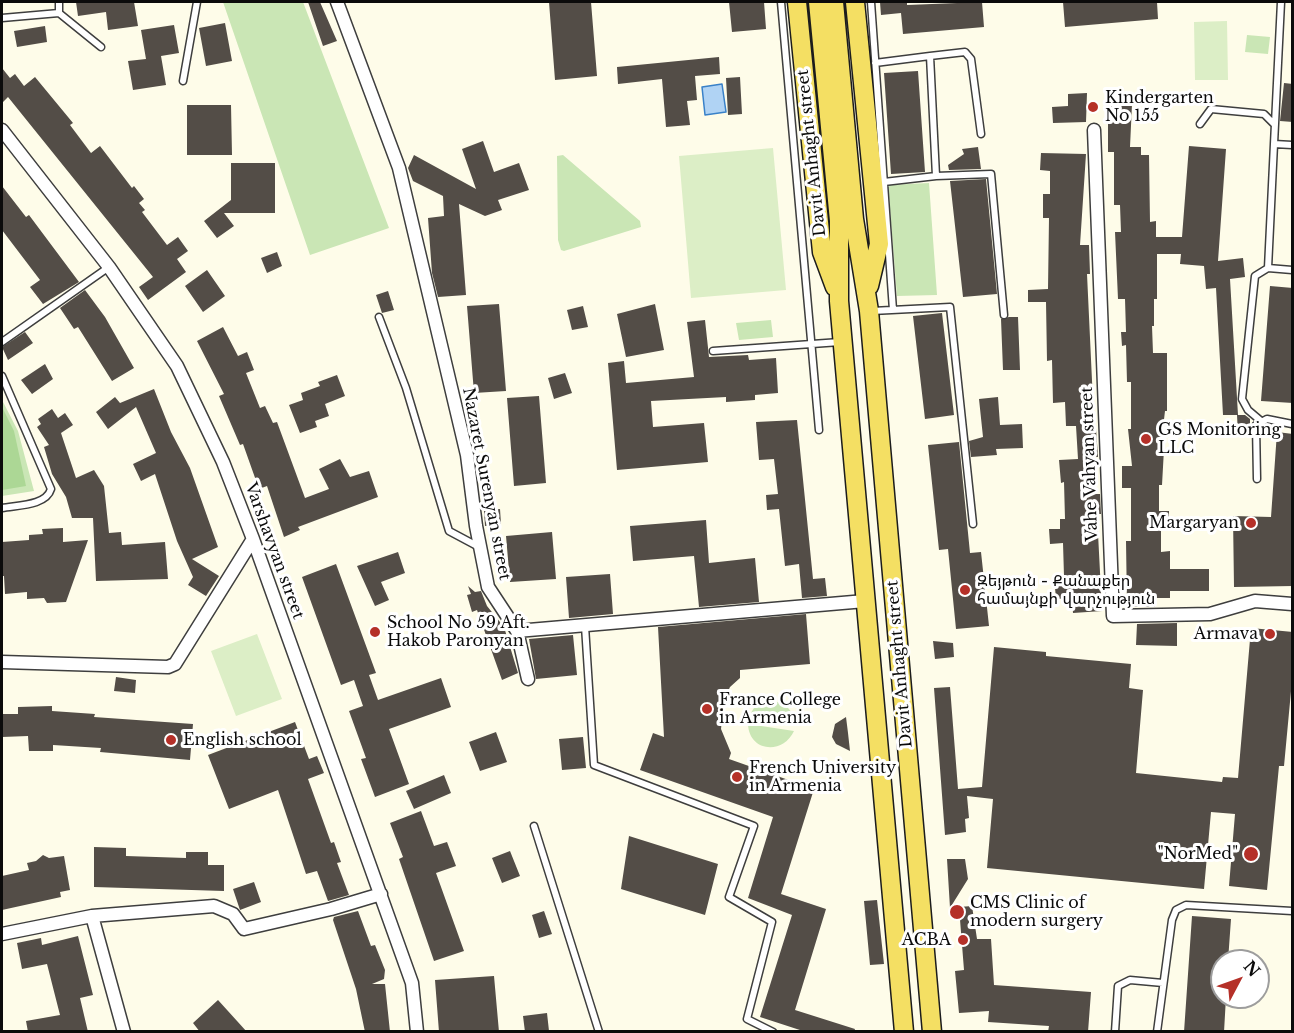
<!DOCTYPE html>
<html>
<head>
<meta charset="utf-8">
<style>
  body { margin:0 }
  #map { position:relative; width:1294px; height:1033px; overflow:hidden; background:#fefce9; font-family:"Libre Baskerville",serif }
  canvas { display:block }
  .frame { position:absolute; inset:0; border:3px solid #0b0b0b; pointer-events:none }
  .north { position:absolute; left:1210px; top:949px; width:60px; height:60px; box-sizing:border-box; background:#fff; border:2px solid #9d9d9d; border-radius:50%; rotate:49deg; font-size:16px; font-weight:700; line-height:24px; text-align:center; color:#0b0b0b }
  .north::after { content:''; display:block; margin:auto; width:21px; height:27px; background:#b53028; clip-path:polygon(50% 0,100% 100%,50% 72%,0 100%) }
</style>
</head>
<body>
<div id="map">
<canvas width="1294" height="1033"></canvas>
<div class="frame"></div>
<div class="north">N</div>
</div>
<script>
const g = document.querySelector('canvas').getContext('2d');
g.lineJoin = 'round';
function fill(path, color) { g.fillStyle = color; g.fill(path, 'evenodd'); }
function strokePath(path, color, width, dash) { g.strokeStyle = color; g.lineWidth = width; g.lineCap = dash ? 'butt' : 'round'; g.setLineDash(dash || []); g.stroke(path); }
function label(font, color, halo, rows, align = 'center') {
  g.font = font + ' "Libre Baskerville","Noto Sans Armenian",serif'; g.lineWidth = 6; g.setLineDash([]); g.textBaseline = 'middle'; g.strokeStyle = halo; g.fillStyle = color; for (const [text, x, y, turn = 0] of rows) {
    g.save(); g.translate(x, y); g.rotate((+turn || 0) * Math.PI / 180); g.textAlign = isNaN(turn) ? turn : align; if (halo) g.strokeText(text, 0, 0); g.fillText(text, 0, 0); g.restore();
  }
}
const green = new Path2D(`
  M223 2H303L389 228 310 255Z
  M1247 35 1270 37 1268 54 1245 52Z
  M563 155 640 221 641 227 564 251 561 250 558 240 557 156Z
  M929 183 937 295 897 296 888 185Z
  M771 320 773 337 739 340 736 323Z
  M2 400 18 431 34 491 2 496Z
  M767 701C783 701 792 707 795 723L749 716 754 708Z
  M748 724 794 731C783 755 749 752 748 724Z`);
const forest = new Path2D(`
  M2 407 14 431 26 486 2 490Z`);
const pitch = new Path2D(`
  M1227 21 1228 80H1195L1194 22Z
  M773 148 786 290 691 298 679 156Z
  M257 634 282 699 236 716 211 651Z`);
const water = new Path2D(`
  M722 84 726 112 705 115 702 87Z`);
const building = new Path2D(`
  M76 2H134L138 26 108 30 106 12 78 16Z
  M308 2H320L337 41 323 46Z
  M549 2H591L597 76 555 80Z
  M729 2H764L766 29 732 32Z
  M880 2H907V5L982 2 984 27 903 34 901 13 881 15Z
  M1063 2H1157L1158 19 1065 27Z
  M225 23 232 61 206 66 199 28Z
  M174 25 179 53 161 56 166 85 133 90 128 61 146 59 141 30Z
  M45 26 47 42 17 47 14 31Z
  M719 57 720 74 695 76 697 100 687 101 690 125 666 127 662 79 618 84 617 67Z
  M2 68 10 78 15 74 24 86 35 77 73 123 70 125 91 153 100 146 132 188 134 186 144 199 139 203 145 210 142 212 167 245 178 237 188 251 177 259 186 272 148 300 139 287 153 277 8 97 2 103Z
  M918 71 925 172 891 174 884 73Z
  M740 77 742 114 728 115 726 78Z
  M1284 83 1293 84V122L1280 121Z
  M1087 93 1086 122 1053 123 1052 107 1068 106V94Z
  M1132 104 1130 147H1141V155H1149L1150 222 1156 221V237H1182L1189 146 1226 149 1218 261 1243 258 1245 277 1230 279 1238 415H1223L1216 288 1206 289 1204 266 1180 264 1181 254H1157V299H1154V326H1152L1153 353H1167V411H1165L1163 428 1164 449 1162 485H1159V511H1169V528H1161V552L1170 551V569H1209V591H1170V598H1155V607H1127L1126 541H1131V488H1122V466H1132L1128 429H1131V382H1127L1126 345 1122 346 1121 332H1126L1125 299H1118L1115 232H1121L1120 205H1114V152H1108V105Z
  M187 105H231L232 155H187Z
  M483 141 494 172 519 163 529 190 498 200 502 210 485 216 459 204 466 295 438 297 432 273 428 218 444 216 443 196 413 181 408 168 414 155 476 189 462 149Z
  M978 147 981 169 949 170 948 165 964 154 962 149Z
  M1041 153 1086 154 1080 245H1089L1090 274H1087L1093 402H1088L1089 429H1096L1098 457H1090L1092 494H1100L1101 514H1097L1102 611 1073 613 1072 598 1056 599 1054 576H1064L1063 543 1050 544 1049 529H1060V519H1065L1064 482 1061 483 1059 460 1078 459 1076 426H1066L1065 402 1053 403 1052 360 1047 361 1046 302H1028V290L1048 289 1049 218H1043V194H1050V171L1040 170Z
  M231 163H275V213H224L234 226 217 238 204 221 231 200Z
  M986 179 997 294 963 297 950 181Z
  M2 186 26 217 29 215 79 282 43 304 30 287 40 280 2 230Z
  M277 252 282 266 267 273 261 258Z
  M207 270 225 296 203 312 185 286Z
  M1270 286 1293 288V403L1261 401Z
  M85 290 105 317 134 368 112 381 78 327 74 329 60 308Z
  M388 291 394 310 382 313 376 295Z
  M499 304 506 391 474 393 467 306Z
  M655 304 664 350 626 357 617 314Z
  M583 306 588 327 572 330 567 310Z
  M942 313 954 415 925 419 913 316Z
  M1009 317H1018L1020 370H1003L1001 319Z
  M705 320 709 357 748 355 749 360 776 358 778 393 755 395V400L726 402V397L651 401 653 427 704 423 708 462 617 470 608 363 624 361 626 383 694 377 687 322Z
  M223 327 238 356 247 352 254 370 246 373 260 408 265 406 273 423 277 422 305 498 329 489 319 469 340 459 350 477 369 471 378 497 298 527 300 530 284 537 267 486 259 489 243 444 240 445 219 396 224 394 197 341Z
  M25 332 33 343 8 360 2 347Z
  M45 364 53 379 32 394 21 380Z
  M565 373 572 393 554 399 548 378Z
  M337 375 345 396 325 404 329 416 315 421 317 427 300 433 289 405 303 400 301 393 320 386 318 382Z
  M154 389 171 432 190 468 218 547 192 559 219 576 206 596 188 585 193 577 177 541 155 474 141 481 133 464 156 453 136 407 108 429 96 412 115 397 120 403Z
  M539 396 546 483 514 486 507 398Z
  M998 397 1000 425 1022 424 1023 448 996 449 997 455 971 457 969 441 983 437 979 399Z
  M52 409 58 418 65 413 73 425 61 433 76 478 94 470 104 486 109 533 121 532 122 545 165 542 168 579 96 581 93 518H72L66 497 52 474 44 447 49 445 37 427 41 424 38 419Z
  M1237 415H1245L1250 419V434L1238 435Z
  M797 420 813 579 825 578 827 596 802 598 799 564 785 566 779 509 767 510 766 495 778 494 774 459 759 460 756 422Z
  M1277 432 1293 434V586L1234 587 1233 516 1271 517Z
  M959 442 970 553 981 552 989 626 956 629 948 549 939 550 928 445Z
  M500 509 501 524 485 526 484 511Z
  M706 520 709 563 755 558 759 602 699 607 694 556 633 561 630 526Z
  M63 528V542L88 540 66 602 47 603 44 598 27 599V592L5 594 4 576H2V542L29 540V535L43 534 42 529Z
  M552 532 556 579 510 582 506 536Z
  M398 552 405 573 381 582 389 600 375 606 357 566Z
  M336 564 376 673 369 675 378 700 441 678 451 707 389 729 409 784 375 797 361 759 366 758 349 711 363 706 354 680 341 685 302 577Z
  M610 574 613 614 569 618 566 577Z
  M468 586 475 592 481 591 487 606 504 627 518 673 502 680 477 610 472 612 467 595 471 594Z
  M806 614 810 664 740 670V678L730 687 724 700 721 729 731 753 729 759 814 789 781 894 826 909 795 1010 855 1029 854 1032H806L760 1017 792 915 748 898 773 817 640 770 653 733 664 737 658 627Z
  M1177 623V646L1136 645 1137 624Z
  M1251 628 1293 632V670L1284 766H1279L1267 890 1229 886 1235 814 1211 812 1204 889 987 868 993 799 967 796 969 818 965 819 966 832 945 835 934 688 950 687 958 789 982 787 994 647 1046 652V656L1131 664 1129 688 1143 690 1136 773 1222 782 1223 777 1238 778Z
  M573 635 577 675 536 679 529 639Z
  M933 641 953 643 954 657 935 659Z
  M116 677 136 680 135 693 114 691Z
  M52 706V711L95 714 94 717 193 724 190 760 100 752 101 748 53 745V751H29L28 736 2 737V714H18V707Z
  M846 717 848 733 850 751 836 744 832 737 835 724Z
  M295 722 309 759 317 756 324 773 308 779 331 843 334 842 341 862 337 863 349 895 328 901 317 871 306 874 278 790 229 809 208 755Z
  M496 732 507 762 480 771 469 742Z
  M583 737 586 768 562 770 559 739Z
  M444 775 451 793 414 809 406 791Z
  M421 811 434 846 447 842 456 866 436 873 464 951 434 961 399 859 403 857 390 823Z
  M629 836 718 864 705 915 621 889Z
  M94 847 126 848V856L186 858V852H208V865H224V891L94 887Z
  M510 851 520 876 502 883 492 858Z
  M43 855 49 858 64 856 70 890 60 892 61 897 2 910V876L29 870 27 863 36 861Z
  M947 859H965L968 879 950 908Z
  M254 882 261 902 240 910 233 889Z
  M877 900 884 964 870 965 864 901Z
  M972 906 977 939H991L994 985 1091 992 1088 1032H1048L1049 1026 988 1022 989 1011 959 1013 955 971 964 970 959 907Z
  M358 911 371 946 375 945 385 970 384 979 372 984H385L390 1032H365L356 989 333 920 334 917Z
  M544 911 552 934 539 938 532 915Z
  M1192 916 1231 919 1228 961H1222V997H1226L1224 1032H1184Z
  M78 936 93 995 80 998 88 1032H28L26 1021 60 1015 47 964 22 969 17 943 41 938 42 945Z
  M494 976 499 1032H439L435 980Z
  M218 1000 247 1032H200L193 1023Z
  M547 1013 549 1031 525 1032 523 1016Z`);
const service = new Path2D(`
  M59 2V13
  M781 2 819 430
  M871 2 893 310
  M1281 2 1274 144 1292 145
  M2 18 59 13 101 47
  M875 63 930 56
  M183 81 197 2
  M1200 124 1211 109 1264 114 1274 124
  M936 176 930 56 965 52 971 59 981 134
  M884 182 936 176 991 174 1004 315
  M1268 268 1274 144
  M872 311 950 307 973 524
  M379 317 406 388 449 531 479 547
  M2 342 109 267
  M713 351 840 342
  M2 376 51 489C46 506 17 505 2 508
  M1261 421 1248 410 1242 399 1255 276 1268 268 1292 270
  M1257 479 1256 425 1267 419 1292 424
  M585 626 594 765 754 826 729 897 772 922 747 1019 773 1032
  M534 826 599 1032
  M1115 1032 1118 986 1130 980 1163 983
  M1157 1032 1172 920 1176 910 1186 905 1292 911`);
const minor = new Path2D(`
  M337 2 399 168 467 455 476 526 488 587 517 631 865 601
  M2 130 109 267 177 366 223 462 253 539 412 983 417 1032
  M1094 130 1113 616 1210 614 1255 601 1292 604
  M517 631 528 679
  M2 662 168 667 175 664 253 539
  M92 916 124 1032
  M2 934 92 916 214 906 233 914 244 929 331 909 381 894`);
const primary = new Path2D(`
  M797 2 822 252 835 287
  M818 2 839 221V301L904 1032
  M834 2 854 219 869 311 932 1032
  M855 2 879 244 869 286`);
const markers = [
  [1093,107,6,"#b53028"],
  [1146,439,6,"#b53028"],
  [1251,523,6,"#b53028"],
  [965,590,6,"#b53028"],
  [375,632,6,"#b53028"],
  [1270,634,6,"#b53028"],
  [707,709,6,"#b53028"],
  [171,740,6,"#b53028"],
  [737,777,6,"#b53028"],
  [1251,854,8,"#b53028"],
  [957,912,8,"#b53028"],
  [963,940,6,"#b53028"]
];
const poiNames = [
  ["Kindergarten",1105,98],
  ["No 155",1105,116],
  ["GS Monitoring",1158,430],
  ["LLC",1158,448],
  ["Margaryan",1239,523,"right"],
  ["Զեյթուն - Քանաքեր",977,581],
  ["համայնքի վարչություն",977,599],
  ["School No 59 Aft.",387,623],
  ["Hakob Paronyan",387,641],
  ["Armava",1258,634,"right"],
  ["France College",719,700],
  ["in Armenia",719,718],
  ["English school",183,740],
  ["French University",749,768],
  ["in Armenia",749,786],
  ["\"NorMed\"",1238,854,"right"],
  ["CMS Clinic of",970,903],
  ["modern surgery",970,921],
  ["ACBA",951,940,"right"]
];
const streetNames = [
  ["Davit Anhaght street",812,153,-96],
  ["Vahe Vahyan street",1090,464,-92],
  ["Nazaret Surenyan street",486,484,79],
  ["Varshavyan street",274,551,70],
  ["Davit Anhaght street",900,664,-95]
];
fill(green, '#cae6b5');
fill(forest, '#acd795');
fill(pitch, '#dceec6');
fill(water, '#b0d3f4');
strokePath(water, '#3981c8', 1.5);
fill(building, '#534d47');
strokePath(service, '#3e3e3e', 9);
strokePath(minor, '#3e3e3e', 15);
strokePath(primary, '#1c1c1c', 21);
strokePath(service, '#fff', 6);
strokePath(minor, '#fff', 12);
strokePath(primary, '#f4df63', 18);
for (const [x, y, r, color] of markers) { const dot = new Path2D(); dot.arc(x, y, r, 0, 2 * Math.PI); g.fillStyle = color; g.fill(dot); strokePath(dot, '#fff', 2); }
label('16px', '#0b0b0b', '#fff', poiNames, 'left');
label('16px', '#0b0b0b', '#fff', streetNames);
</script>
</body>
</html>
